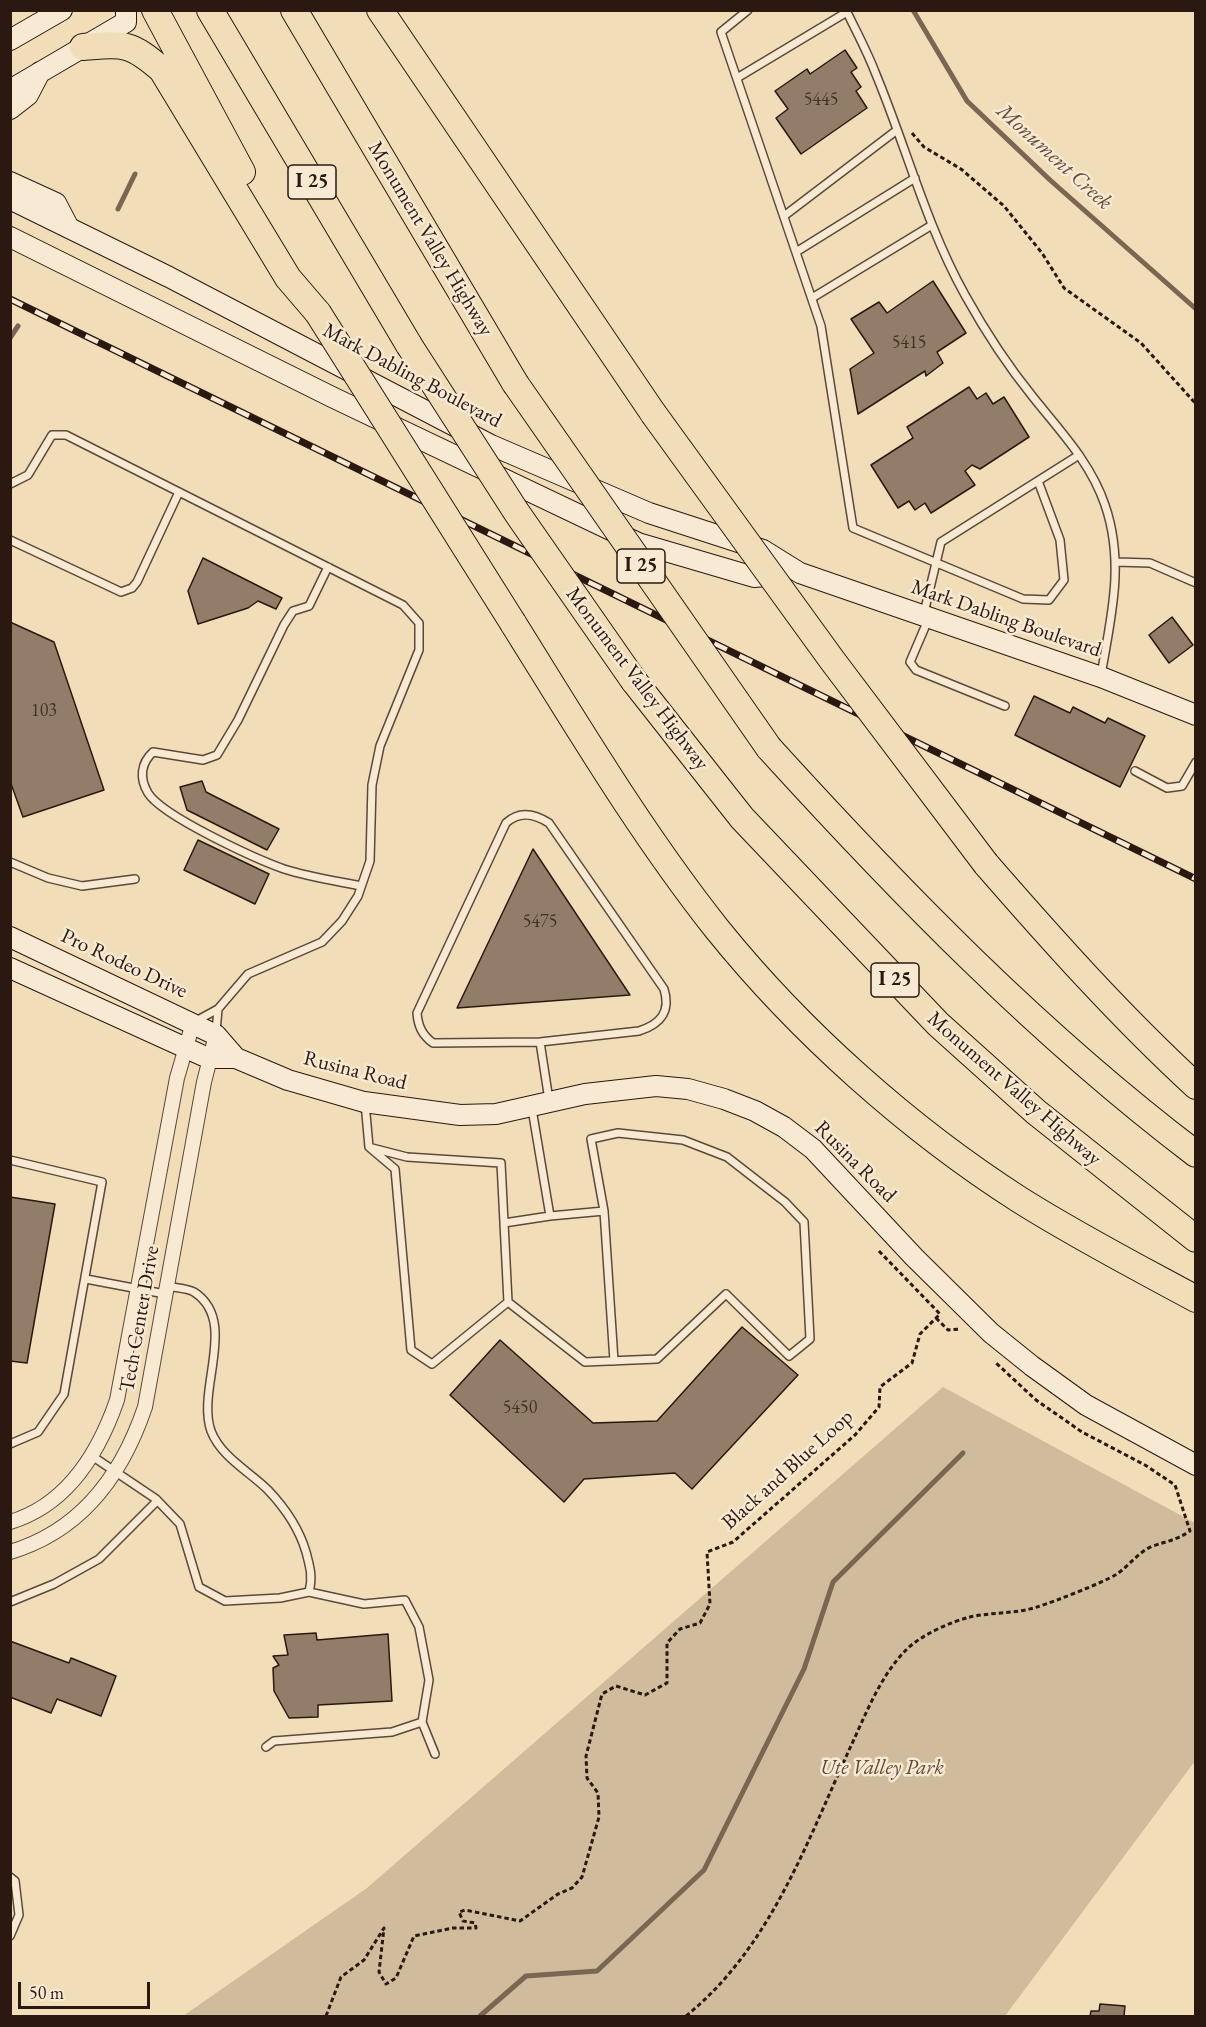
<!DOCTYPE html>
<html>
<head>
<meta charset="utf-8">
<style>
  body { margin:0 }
  #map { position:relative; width:1206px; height:2027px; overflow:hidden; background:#f2ddb9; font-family:"EB Garamond",serif }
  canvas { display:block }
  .frame { position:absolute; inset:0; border:12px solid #2b1810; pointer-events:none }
  .scale { position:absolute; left:18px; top:1982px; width:132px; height:27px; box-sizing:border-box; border:3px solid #2b1810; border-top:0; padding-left:8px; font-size:18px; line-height:21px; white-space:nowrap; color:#2b1810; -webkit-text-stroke:4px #f7e9d2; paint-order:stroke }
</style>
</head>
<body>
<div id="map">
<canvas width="1206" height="2027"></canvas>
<div class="frame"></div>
<div class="scale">50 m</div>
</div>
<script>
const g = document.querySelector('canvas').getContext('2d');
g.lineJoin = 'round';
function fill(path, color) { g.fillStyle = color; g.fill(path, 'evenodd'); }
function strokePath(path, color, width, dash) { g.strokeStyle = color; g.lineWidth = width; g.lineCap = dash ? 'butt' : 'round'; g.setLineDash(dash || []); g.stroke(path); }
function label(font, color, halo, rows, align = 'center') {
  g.font = font + ' "EB Garamond",serif'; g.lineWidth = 5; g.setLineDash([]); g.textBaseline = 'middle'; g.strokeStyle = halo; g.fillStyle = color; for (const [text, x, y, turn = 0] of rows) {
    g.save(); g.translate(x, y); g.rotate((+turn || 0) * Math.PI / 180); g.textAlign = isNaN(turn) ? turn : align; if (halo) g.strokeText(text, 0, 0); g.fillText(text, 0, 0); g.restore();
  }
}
const green = new Path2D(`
  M943 1387 1195 1523V1761L1005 2016H183L367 1888Z`);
const stream = new Path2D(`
  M913 10 967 101 1050 180 1196 309
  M118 209 135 174
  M10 338 18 326
  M480 2016 526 1976 597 1971 704 1870 804 1669 833 1582 963 1453`);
const building = new Path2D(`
  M845 50 857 68 851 72 861 87 856 91 867 108 801 154 776 118 788 109 775 91 807 69 810 74Z
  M933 281 966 333 937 352 943 363 926 376 925 371 858 414 850 369 874 353 851 319 879 302 887 313Z
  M969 387 977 399 986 393 993 404 1004 397 1029 437 980 469 972 465 965 471 975 485 931 513 925 503 915 510 909 501 898 508 871 465 913 438 907 427Z
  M203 558 282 598 276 609 258 601 248 608 198 624 188 591Z
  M1172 617 1193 645 1169 663 1149 635Z
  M10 622 54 642 104 790 23 817 10 781Z
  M1034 696 1070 713 1073 707 1105 723 1108 718 1145 736 1120 787 1015 735Z
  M202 781 206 792 279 829 267 850 187 810 180 787Z
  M198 840 269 874 255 904 184 870Z
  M533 849 630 995 457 1008Z
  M10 1197 55 1204 27 1363 10 1361Z
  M742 1327 798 1375 692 1489 675 1473 584 1479 564 1502 450 1395 500 1340 593 1423 657 1421Z
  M316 1633 317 1640 388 1634 392 1701 318 1705V1717L289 1718 274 1691 273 1668 279 1665 273 1656 288 1655 284 1635Z
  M10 1641 69 1663 71 1658 116 1676 101 1716 57 1699 51 1713 10 1697Z
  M1100 2004 1125 2006 1124 2016H1090L1091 2011H1099Z`);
const path = new Path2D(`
  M912 133 924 147 961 169 1004 206 1042 253 1064 288 1141 343 1196 404
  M936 1318 948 1330 960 1329
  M326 2016 341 1977 364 1960 384 1928 379 1972 386 1984 396 1978 414 1936 453 1928H476L475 1923 463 1921 459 1912 465 1910 520 1921 558 1894 572 1888 582 1877 599 1817 598 1793 587 1778 586 1756 602 1694 616 1686 645 1695 667 1683V1643L680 1629 700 1623 710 1604 707 1552 733 1542 855 1435 879 1407 880 1387 912 1363 920 1334 940 1314 878 1250
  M686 2016C770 1948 806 1844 850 1748 865 1716 880 1676 906 1650 921 1635 950 1622 970 1617 992 1612 1016 1614 1037 1607 1056 1601 1102 1583 1117 1574 1130 1565 1138 1552 1153 1546 1167 1541 1177 1540 1190 1531L1175 1485 1145 1465 1082 1432 1036 1400 995 1362`);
const lane = new Path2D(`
  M748 10 721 32 821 326 853 528 1023 599 1049 600 1064 580 1060 540 1038 481
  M846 10C856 31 867 51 875 72 906 146 926 225 965 295 985 331 1007 365 1033 397 1060 431 1091 463 1105 505 1125 563 1111 617 1101 675
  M737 78 847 12
  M784 216 897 130
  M796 252 915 178
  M812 298 932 225
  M10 484 28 475 52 435H66L403 605 419 623V650L380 746 372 785 370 861 358 896 342 921 322 942 248 974 218 1009
  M10 540 121 592 132 588 137 582 179 492
  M1116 562 1150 563 1196 583
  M328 567 309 606 293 611 284 625 238 720 217 755 203 760 153 752C141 763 139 778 148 793 162 816 256 859 284 869 309 877 336 881 361 886
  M924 613 941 542 1079 455
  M928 620 910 662 916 670 1005 706
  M1135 771 1167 788 1182 786 1196 762
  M10 862 48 878 82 886 135 879
  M196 1021 218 1009 216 1032
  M540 1042 639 1031C661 1024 671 1012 664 989L549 823C535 814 520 810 506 823L417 1013C418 1026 422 1035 433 1043L540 1042 549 1100
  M365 1103 369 1147 395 1169 411 1350 432 1364 508 1302 585 1362 657 1359 726 1294 789 1356 810 1339 804 1222 785 1202 727 1157 683 1140 618 1133 591 1139 604 1211 550 1216 532 1109
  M372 1148 407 1157 501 1163 508 1302
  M10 1160 102 1182 64 1394 38 1432 10 1444
  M604 1211 614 1361
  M504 1223 550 1216
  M86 1279 165 1294
  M167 1286C175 1288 187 1288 194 1292 239 1321 196 1389 211 1431 221 1457 250 1472 268 1490 286 1509 299 1528 306 1552 310 1567 313 1577 309 1592
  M92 1456 156 1499 180 1524 199 1587 225 1601 280 1598 309 1592 364 1604 405 1600 419 1627 429 1680 422 1722 435 1754
  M10 1602 54 1584 99 1559 157 1501
  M266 1747 274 1741 392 1732 422 1722
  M10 1877 15 1881 19 1915 10 1936`);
const street = new Path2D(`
  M10 1522C67 1505 99 1452 117 1400L177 1078 193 1023
  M10 1552C81 1531 122 1475 145 1407L204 1082 216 1035`);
const secondary = new Path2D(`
  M10 40 62 10
  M10 90 126 22V10
  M10 109 28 95 40 72
  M10 182 56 203 68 226
  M10 199 169 277 491 445 649 513 763 550 800 573 1101 677 1196 715
  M10 237 332 397 638 543 754 577 781 575
  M10 937 216 1035 236 1058
  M10 968 208 1058H236L288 1080 364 1102 460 1115 496 1114 585 1094 656 1086 688 1089 724 1099 755 1111 784 1127 813 1149 914 1257 991 1333 1032 1366 1086 1405 1196 1465`);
const highway = new Path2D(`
  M155 10 242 172
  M210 10 409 345
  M294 10 515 383
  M380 10 653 413
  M83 47C124 44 130 42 162 70L288 278 318 313
  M513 623C578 727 641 833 717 929 800 1032 909 1129 1020 1200 1077 1236 1137 1267 1196 1299
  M634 681 742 818 938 1024 1036 1112 1196 1239
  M769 748C901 893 1039 1035 1196 1154
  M986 864C1053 941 1121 1017 1196 1086`);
const rail = new Path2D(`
  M10 299 1196 879`);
const highwayBridge = new Path2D(`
  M318 313 513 623
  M409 345 517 513 634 681
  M515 383 769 748
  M653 413 832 660 986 864`);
const numberNames = [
  ["5445",821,100],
  ["5415",909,343],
  ["103",44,711],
  ["5475",540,922],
  ["5450",520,1408]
];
const shields = [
  [312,182,48],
  [641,566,48],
  [895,980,48]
];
const shieldNames = [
  ["I 25",312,182],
  ["I 25",641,566],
  ["I 25",895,980]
];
const streetNames = [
  ["Monument Valley Highway",430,239,59],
  ["Mark Dabling Boulevard",412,376,28],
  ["Mark Dabling Boulevard",1006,619,19],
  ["Monument Valley Highway",637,679,53],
  ["Pro Rodeo Drive",124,964,25],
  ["Rusina Road",355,1071,14],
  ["Monument Valley Highway",1014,1089,41],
  ["Rusina Road",855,1162,45],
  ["Tech Center Drive",140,1319,-80],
  ["Black and Blue Loop",788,1470,-42]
];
const parkNames = [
  ["Ute Valley Park",882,1768]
];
const waterNames = [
  ["Monument Creek",1054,157,42]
];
fill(green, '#d0bc9c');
strokePath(stream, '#7a6653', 5);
fill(building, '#927e68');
strokePath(building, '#2b1810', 1.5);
strokePath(lane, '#5d493a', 10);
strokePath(street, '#5d493a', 16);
strokePath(secondary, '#2b1810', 22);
strokePath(highway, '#2b1810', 28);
strokePath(path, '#2b1810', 3, [4.5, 3]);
strokePath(lane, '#f7e9d2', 7);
strokePath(street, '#f7e9d2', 14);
strokePath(secondary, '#f7e9d2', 20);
strokePath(highway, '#f2ddb9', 26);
strokePath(rail, '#2b1810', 7);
strokePath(rail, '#f7e9d2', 4.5, [14]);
strokePath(highwayBridge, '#2b1810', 28, []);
strokePath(highwayBridge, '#f2ddb9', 26);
label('18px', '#453226', null, numberNames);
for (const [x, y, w] of shields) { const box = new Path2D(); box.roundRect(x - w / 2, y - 17, w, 34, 4.5); g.fillStyle = '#f7e9d2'; g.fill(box); strokePath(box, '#2b1810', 1.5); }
label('bold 20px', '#2b1810', null, shieldNames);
label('21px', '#2b1810', '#f7e9d2', streetNames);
label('italic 21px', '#5d493a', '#f7e9d2', parkNames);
label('italic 22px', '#5f4c3d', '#f7e9d2', waterNames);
</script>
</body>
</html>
